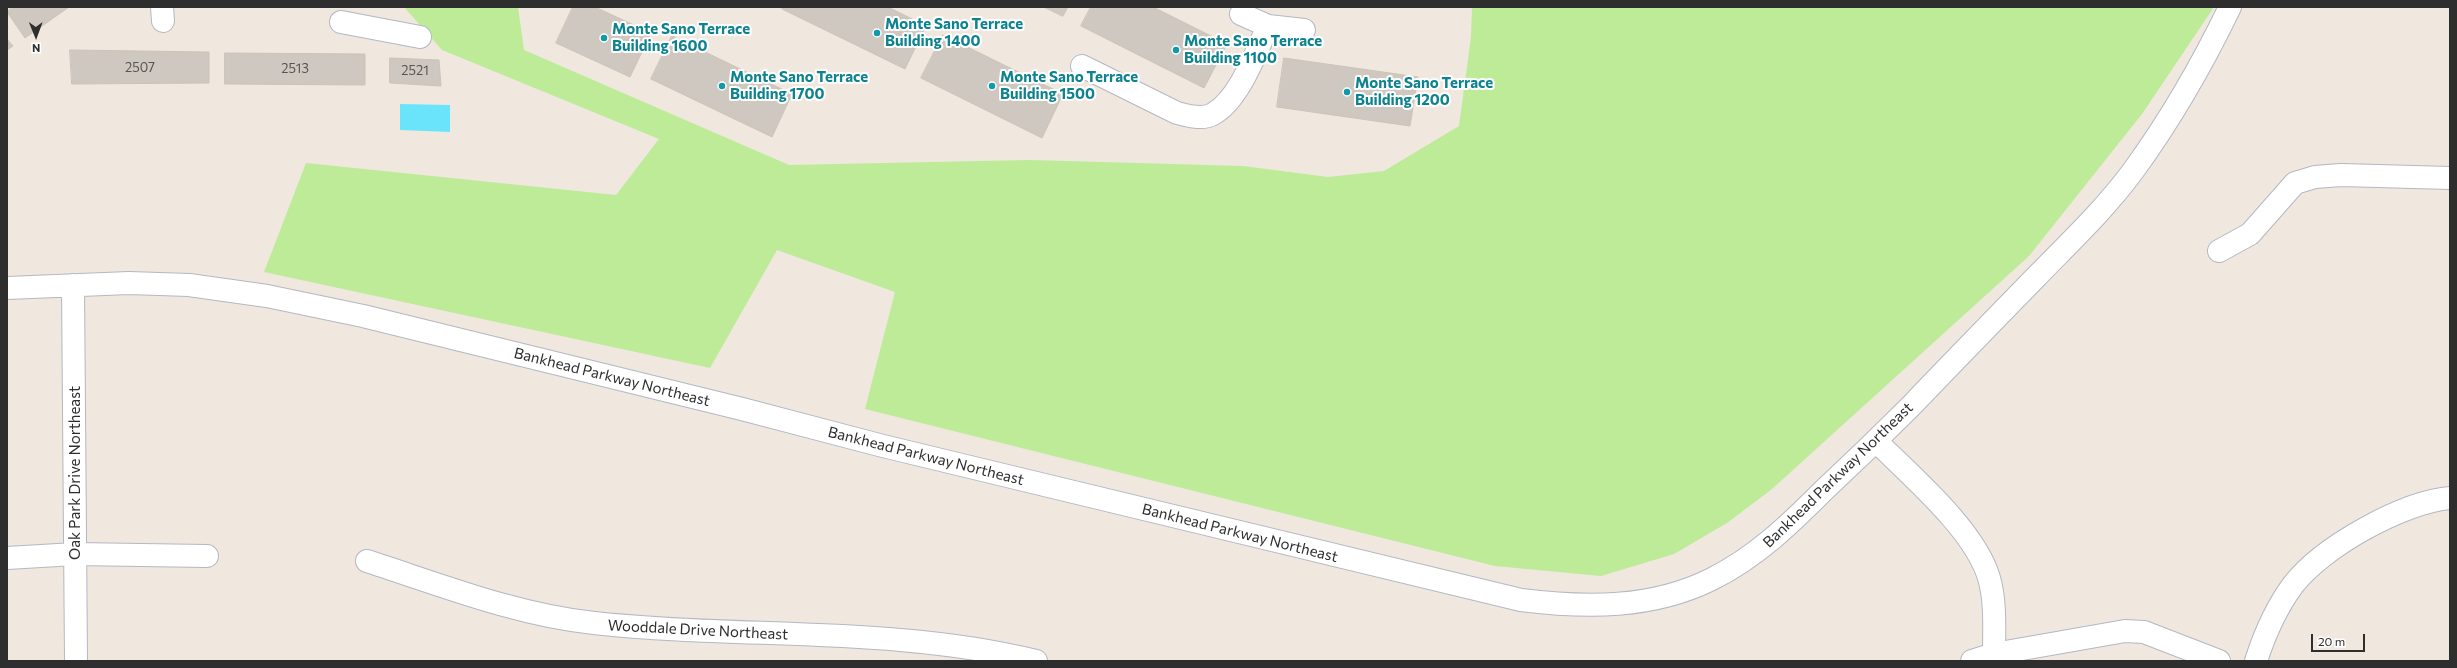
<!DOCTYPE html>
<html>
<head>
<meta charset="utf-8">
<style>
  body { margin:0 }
  #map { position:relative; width:2457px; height:668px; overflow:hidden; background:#f0e7df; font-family:Commissioner,sans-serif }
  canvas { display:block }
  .frame { position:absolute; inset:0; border:8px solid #2e2e2e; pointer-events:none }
  .north { position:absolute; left:16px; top:16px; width:40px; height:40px; -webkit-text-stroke:3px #fff; paint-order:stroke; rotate:179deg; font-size:11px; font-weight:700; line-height:16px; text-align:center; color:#2e2e2e }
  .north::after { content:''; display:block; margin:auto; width:14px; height:18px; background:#2e2e2e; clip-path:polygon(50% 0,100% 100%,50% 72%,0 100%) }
  .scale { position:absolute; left:2311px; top:634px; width:54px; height:18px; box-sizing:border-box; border:2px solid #2e2e2e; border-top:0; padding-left:5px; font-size:12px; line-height:14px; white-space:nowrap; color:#2e2e2e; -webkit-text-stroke:3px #fff; paint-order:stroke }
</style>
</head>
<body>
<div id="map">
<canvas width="2457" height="668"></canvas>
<div class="frame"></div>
<div class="north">N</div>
<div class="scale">20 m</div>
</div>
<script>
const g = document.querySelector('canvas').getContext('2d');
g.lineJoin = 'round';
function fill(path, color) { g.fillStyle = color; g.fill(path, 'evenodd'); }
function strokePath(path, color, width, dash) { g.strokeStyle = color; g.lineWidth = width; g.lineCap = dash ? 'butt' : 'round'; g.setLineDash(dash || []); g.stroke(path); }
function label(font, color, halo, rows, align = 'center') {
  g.font = font + ' Commissioner,sans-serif'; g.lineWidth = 4; g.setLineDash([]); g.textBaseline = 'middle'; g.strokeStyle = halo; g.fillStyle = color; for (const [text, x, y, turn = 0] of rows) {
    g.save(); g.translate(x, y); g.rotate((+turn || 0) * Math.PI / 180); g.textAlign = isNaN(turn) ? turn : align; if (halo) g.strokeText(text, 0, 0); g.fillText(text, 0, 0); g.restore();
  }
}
const green = new Path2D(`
  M404 7H518L524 50 789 165 1030 160 1243 166 1328 177 1384 171 1459 126 1471 37 1472 7H2214L2142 114 2029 256 1772 489 1727 523 1674 554 1601 576 1495 566 865 409 895 292 777 250 710 368 264 272 306 163 616 195 659 139 442 50Z`);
const water = new Path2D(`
  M400 104 450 105V132L400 130Z`);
const building = new Path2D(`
  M12 7H69L25 38 7 12Z
  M573 7H595L651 33 630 77 556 43Z
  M783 7H888L926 26 905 69 782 9Z
  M1044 7H1068L1063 16Z
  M1091 7H1153L1227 44 1204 88 1081 26Z
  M943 35 1063 94 1042 138 921 78Z
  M672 36 792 94 772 137 651 79Z
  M7 39 13 46 7 50Z
  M70 50 209 52V83L72 84Z
  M225 53 365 54V85L225 84Z
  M390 58 439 60 441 86 390 83Z
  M1284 58 1418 77 1410 126 1277 107Z`);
const minor = new Path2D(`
  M162 7 163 21
  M1241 14 1268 26 1304 30
  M341 22 420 37
  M1082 66 1177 113C1188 116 1203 120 1213 114 1239 100 1256 52 1268 26
  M2219 251 2250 234 2295 183 2315 177 2341 175 2450 178
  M73 285 76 661
  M7 288 129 283 189 285 267 296 363 316 742 409 883 446 1521 600C1586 608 1652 609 1712 579 1756 557 1789 525 1823 491 1853 463 1882 435 1911 406 1953 362 1995 319 2037 276 2070 242 2105 209 2133 171 2171 119 2202 65 2230 7
  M1876 441C1912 477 1975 530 1989 578 1996 602 1994 630 1994 654
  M7 558 75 554 207 556
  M367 561C441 585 517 615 594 623 740 639 894 626 1036 661
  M1972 661 1994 654 2125 631 2144 632 2219 661
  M2256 661C2265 633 2276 608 2293 585 2322 547 2403 502 2450 498`);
const markers = [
  [877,33,4,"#0f9aa8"],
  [604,38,4,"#0f9aa8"],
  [1176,50,4,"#0f9aa8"],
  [722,86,4,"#0f9aa8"],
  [992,86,4,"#0f9aa8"],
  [1347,92,4,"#0f9aa8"]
];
const numberNames = [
  ["2507",140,68],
  ["2513",295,69],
  ["2521",415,71]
];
const cultureNames = [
  ["Monte Sano Terrace",885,24],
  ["Building 1400",885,41],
  ["Monte Sano Terrace",612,29],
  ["Building 1600",612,46],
  ["Monte Sano Terrace",1184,41],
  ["Building 1100",1184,58],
  ["Monte Sano Terrace",730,77],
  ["Building 1700",730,94],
  ["Monte Sano Terrace",1000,77],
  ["Building 1500",1000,94],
  ["Monte Sano Terrace",1355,83],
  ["Building 1200",1355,100]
];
const streetNames = [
  ["Bankhead Parkway Northeast",612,377,14],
  ["Bankhead Parkway Northeast",926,456,14],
  ["Oak Park Drive Northeast",75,473,-90],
  ["Bankhead Parkway Northeast",1838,475,-44],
  ["Bankhead Parkway Northeast",1240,533,14],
  ["Wooddale Drive Northeast",698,630,3]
];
fill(green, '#bdeb98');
fill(water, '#6ae4fa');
fill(building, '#cfc8c0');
strokePath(building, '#ccc3b8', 1);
strokePath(minor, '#b3b8c2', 24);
strokePath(minor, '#fff', 22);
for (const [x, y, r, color] of markers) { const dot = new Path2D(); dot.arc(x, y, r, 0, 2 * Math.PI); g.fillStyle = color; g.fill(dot); strokePath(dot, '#fff', 1.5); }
label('13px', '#565452', null, numberNames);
label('bold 15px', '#0d838f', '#fff', cultureNames, 'left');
label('15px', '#2e2e2e', '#fff', streetNames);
</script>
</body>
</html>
